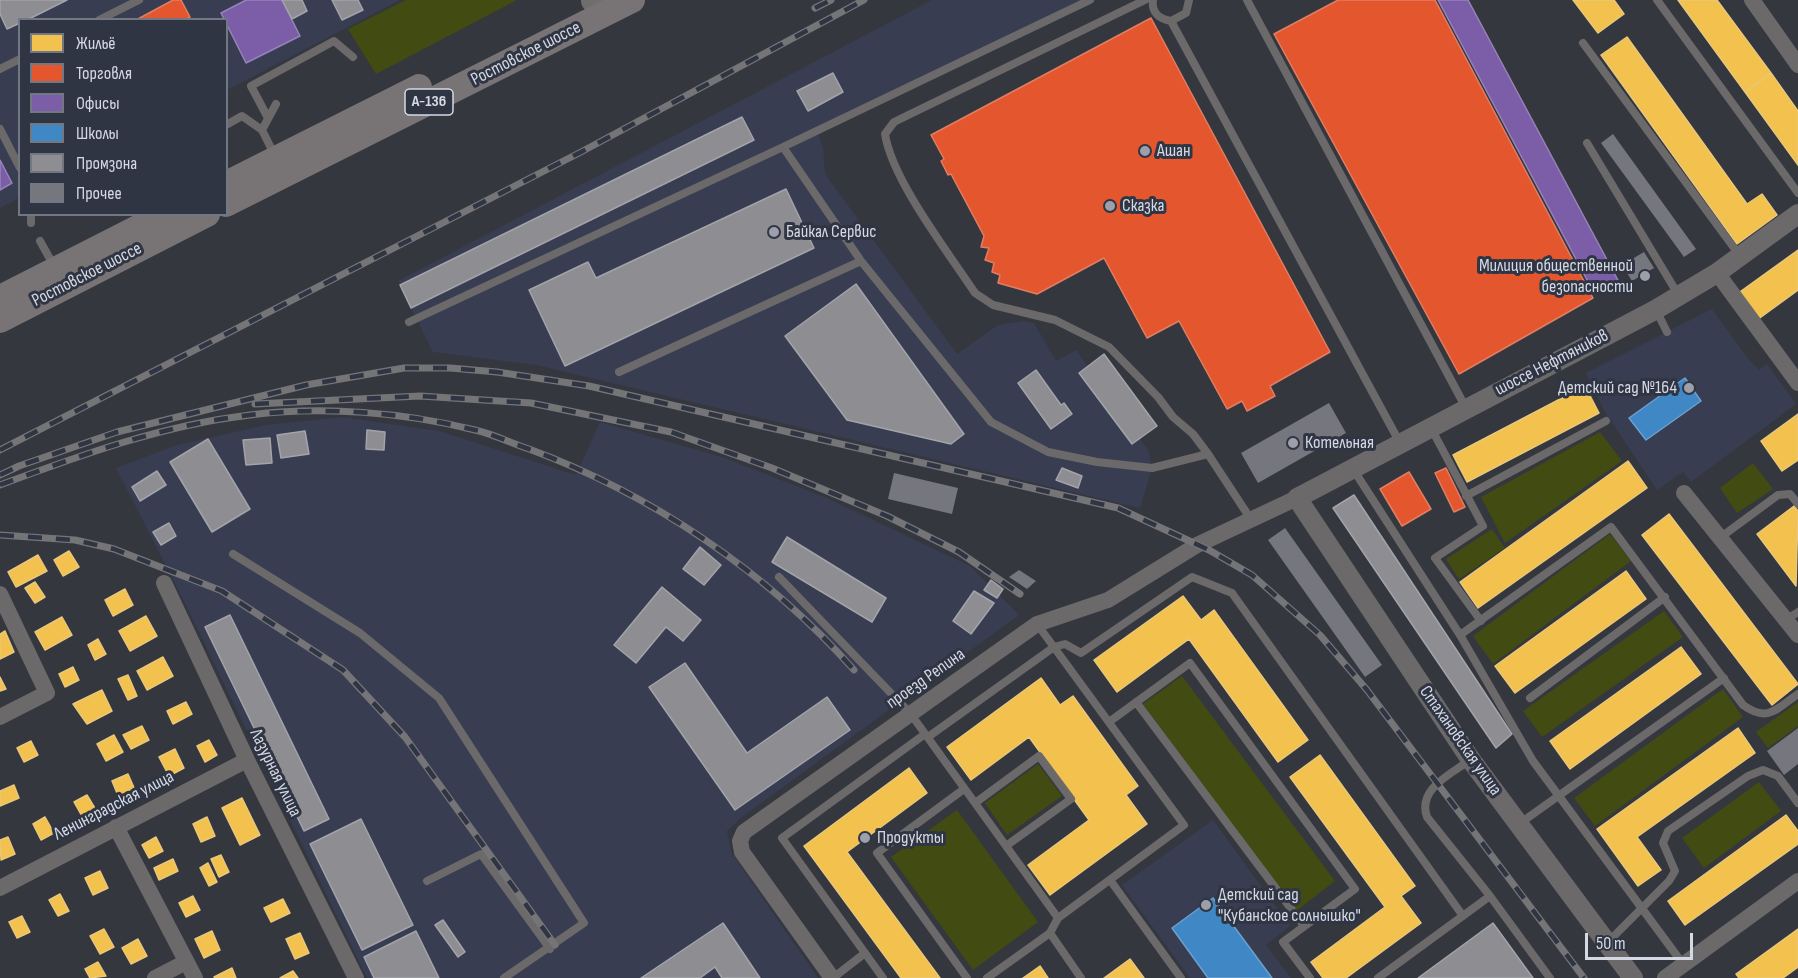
<!DOCTYPE html>
<html>
<head>
<meta charset="utf-8">
<style>
  body { margin:0 }
  #map { position:relative; width:1798px; height:978px; overflow:hidden; background:#35373f; font-family:"Sofia Sans Condensed",sans-serif }
  canvas { display:block }
  .legend { position:absolute; left:18px; top:18px; width:210px; height:198px; box-sizing:border-box; background:#303544; border:2px solid #727784; margin:0; padding:8px 10px; list-style:none; font-size:18px; color:#d5d9e3 }
  .legend li { display:flex; align-items:center; gap:12px; height:30px }
  .legend b { width:30px; border:2px solid #727784 }
  .scale { position:absolute; left:1585px; top:933px; width:108px; height:27px; box-sizing:border-box; border:3px solid #d5d9e3; border-top:0; padding-left:8px; font-size:18px; line-height:21px; white-space:nowrap; color:#d5d9e3; -webkit-text-stroke:4px #303544; paint-order:stroke }
</style>
</head>
<body>
<div id="map">
<canvas width="1798" height="978"></canvas>
<ul class="legend">
<li><b style="height:16px;background:#f2c14e"></b>Жильё</li>
<li><b style="height:16px;background:#e4572e"></b>Торговля</li>
<li><b style="height:16px;background:#7b5ea7"></b>Офисы</li>
<li><b style="height:16px;background:#3f88c5"></b>Школы</li>
<li><b style="height:16px;background:#8d8d92"></b>Промзона</li>
<li><b style="height:16px;background:#75767e"></b>Прочее</li>
</ul>
<div class="scale">50 m</div>
</div>
<script>
const g = document.querySelector('canvas').getContext('2d');
g.lineJoin = 'round';
function fill(path, color) { g.fillStyle = color; g.fill(path, 'evenodd'); }
function strokePath(path, color, width, dash) { g.strokeStyle = color; g.lineWidth = width; g.lineCap = dash ? 'butt' : 'round'; g.setLineDash(dash || []); g.stroke(path); }
function label(font, color, halo, rows, align = 'center') {
  g.font = font + ' "Sofia Sans Condensed",sans-serif'; g.lineWidth = 6; g.setLineDash([]); g.textBaseline = 'middle'; g.strokeStyle = halo; g.fillStyle = color; for (const [text, x, y, turn = 0] of rows) {
    g.save(); g.translate(x, y); g.rotate((+turn || 0) * Math.PI / 180); g.textAlign = isNaN(turn) ? turn : align; if (halo) g.strokeText(text, 0, 0); g.fillText(text, 0, 0); g.restore();
  }
}
const built = new Path2D(`
  M0 0H400L227 90 226 20H20L19 198 0 208Z
  M932 0H1083L817 131 823 147 825 174 957 354 998 325 1023 321 1034 323 1056 361 1076 350 1149 451 1152 468 1140 508 536 365 433 352 398 281Z
  M1712 309 1749 360 1759 370 1767 364 1796 404 1691 482 1683 472 1657 490 1605 412 1586 373Z
  M342 417 439 431 576 475 600 422 725 458 829 499 970 566 1019 615 742 817 727 831 731 852 818 978H367L178 589 116 468 177 445 266 425Z
  M1213 820 1290 926 1266 945 1291 978H1190L1122 885Z`);
const green = new Path2D(`
  M406 0H517L376 74 348 29Z
  M1600 432 1622 461 1505 543 1481 497Z
  M1753 463 1773 489 1737 513 1720 488Z
  M1492 529 1505 548 1459 579 1446 559Z
  M1610 534 1631 561 1493 664 1473 636Z
  M1664 611 1683 637 1542 737 1523 711Z
  M1182 676 1335 881 1296 911 1143 704Z
  M1723 689 1743 717 1595 826 1574 798Z
  M1798 702V726L1768 748 1756 732Z
  M1038 764 1062 796 1007 835 985 803Z
  M1759 782 1781 811 1704 868 1682 838Z
  M957 810 1038 922 973 970 891 857Z`);
const homes = new Path2D(`
  M1573 0H1614L1624 14 1598 33Z
  M1678 0H1717L1771 73 1745 92Z
  M1627 37 1747 204 1762 194 1777 215 1737 244 1601 55Z
  M1771 73 1798 111V165L1745 92Z
  M1798 250V290L1757 320 1737 294Z
  M1585 386 1599 413 1467 482 1453 455Z
  M1798 414V460L1782 471 1761 441Z
  M1628 461 1647 488 1478 608 1460 582Z
  M1794 506 1798 511 1796 586 1757 534Z
  M1669 514 1798 684 1772 705 1642 535Z
  M69 551 79 567 63 576 54 560Z
  M38 555 47 571 16 587 8 572Z
  M1626 571 1646 599 1515 693 1495 666Z
  M35 582 45 597 35 603 25 588Z
  M125 589 133 605 113 616 105 600Z
  M1183 596 1201 620 1214 610 1308 740 1278 762 1189 639 1117 692 1094 660Z
  M146 616 157 636 130 651 119 631Z
  M62 617 72 635 45 650 35 632Z
  M5 631 14 652 0 659V634Z
  M98 639 106 654 95 660 88 645Z
  M1681 647 1701 674 1570 769 1550 741Z
  M163 657 173 676 147 690 137 671Z
  M73 667 79 680 65 687 59 674Z
  M128 675 137 696 128 700 118 679Z
  M0 677 6 689 0 691Z
  M1041 678 1060 705 1073 696 1138 786 1126 795 1147 824 1050 895 1028 865 1089 820 1029 737 971 780 947 747Z
  M102 690 112 711 87 724 73 704Z
  M186 702 192 714 173 724 167 711Z
  M142 726 149 740 131 749 123 735Z
  M1738 728 1755 753 1637 837 1661 870 1638 886 1597 829Z
  M114 735 123 752 106 761 97 744Z
  M209 740 217 755 205 762 197 746Z
  M31 741 38 755 24 762 17 748Z
  M175 749 184 768 169 776 159 757Z
  M1320 755 1415 886 1401 896 1421 923 1346 978H1323L1311 962 1385 907 1290 777Z
  M909 768 927 793 847 852 940 978H901L804 846Z
  M128 774 135 790 119 798 112 781Z
  M14 785 19 798 0 806V791Z
  M87 795 96 810 83 818 74 802Z
  M242 798 260 835 240 845 222 808Z
  M1786 815 1798 831V844L1685 925 1668 901Z
  M45 817 54 833 41 840 33 824Z
  M207 817 215 836 201 842 193 824Z
  M8 837 15 854 1 860 0 840Z
  M156 837 163 851 149 858 142 845Z
  M221 855 229 872 219 877 211 859Z
  M173 859 178 871 159 880 154 868Z
  M208 863 217 882 209 886 200 868Z
  M100 871 108 888 93 895 85 878Z
  M60 894 69 911 58 916 49 900Z
  M193 896 200 910 186 917 179 903Z
  M283 899 290 913 271 922 264 908Z
  M22 916 30 932 17 938 9 922Z
  M104 929 114 947 100 954 90 936Z
  M1798 929V967L1783 978H1739L1736 974Z
  M212 931 220 950 204 958 195 939Z
  M300 933 309 953 295 959 286 939Z
  M138 939 147 956 131 964 122 948Z
  M1130 959 1144 978H1104Z
  M98 962 106 976 90 978 85 969Z
  M1040 966 1048 978H1023Z
  M232 968 236 978H215L214 977Z
  M293 971 298 978H280Z`);
const shops = new Path2D(`
  M173 0H181L190 17 185 20H136Z
  M1338 0H1435L1593 298 1459 374 1274 34Z
  M1151 18 1330 352 1270 386 1275 396 1247 411 1242 401 1227 409 1179 321 1147 338 1104 258 1037 294 998 283 1000 275 992 272 994 263 985 260 989 248 981 247 984 236 951 174 948 175 941 161 944 159 931 135Z
  M1446 468 1465 507 1454 512 1435 473Z
  M1409 472 1431 509 1402 526 1380 489Z`);
const offices = new Path2D(`
  M246 0H282L300 36 246 63 221 13Z
  M1438 0H1468L1620 284 1594 293Z
  M0 160 12 183 0 190Z`);
const schools = new Path2D(`
  M1685 378 1701 401 1646 440 1629 418Z
  M1213 898 1272 978H1208L1172 928Z`);
const industry = new Path2D(`
  M0 0H67L27 20H20V23L7 29 0 14Z
  M282 0H302L307 11 292 19Z
  M332 0H358L363 10 342 20Z
  M833 73 843 92 808 111 797 91Z
  M742 117 754 140 411 308 400 285Z
  M786 189 814 248 565 366 529 290 588 262 596 278Z
  M856 284 964 434 951 444 847 420 785 336Z
  M1104 354 1157 426 1132 444 1079 373Z
  M1036 370 1061 405 1064 403 1072 414 1051 429 1018 383Z
  M367 430 385 432 384 450 366 449Z
  M305 431 309 454 281 458 277 435Z
  M270 438 272 463 246 465 243 440Z
  M208 439 250 509 212 532 170 462Z
  M1062 468 1082 476 1078 488 1056 480Z
  M157 471 166 485 140 501 132 487Z
  M1354 495 1512 734 1496 748 1333 508Z
  M169 523 176 536 161 545 153 532Z
  M787 537 886 598 872 622 772 562Z
  M700 547 721 565 704 585 683 569Z
  M991 580 1003 589 997 598 984 590Z
  M662 587 701 620 683 641 666 627 636 663 614 645Z
  M974 591 994 603 971 634 953 621Z
  M230 615 329 819 304 831 205 627Z
  M685 663 747 753 827 697 850 730 735 810 649 687Z
  M361 819 413 925 362 950 310 844Z
  M443 920 465 952 458 957 435 925Z
  M723 923 760 978H722L715 967 700 978H641Z
  M1493 923 1533 978H1418Z
  M416 931 439 978H374L364 957Z`);
const building = new Path2D(`
  M1613 134 1696 249 1684 257 1601 143Z
  M1644 252 1654 268 1632 281 1622 265Z
  M1329 403 1346 433 1258 483 1241 453Z
  M894 473 958 488 952 514 888 499Z
  M1285 528 1382 665 1365 677 1268 540Z
  M1019 570 1036 581 1027 589 1009 577Z
  M1798 728V764L1784 775 1767 751Z`);
const service = new Path2D(`
  M1090 0 783 147 861 261 991 422 1048 452 1097 462 1152 468 1208 454
  M1145 0 894 122 885 134C892 180 948 252 975 293L993 305 1055 320 1109 347 1158 397 1173 417 1193 434 1208 454 1250 518
  M1153 0C1151 13 1160 19 1171 21L1186 13 1189 0
  M1247 0 1466 408
  M1657 0 1798 193
  M99 20 139 0
  M1171 21 1400 443
  M1583 43 1740 256
  M0 69 20 59
  M268 118 251 86 334 41 353 57
  M226 125 242 116 262 130
  M0 129 20 168
  M1587 143 1679 296
  M275 156 262 130 276 104
  M31 223V214
  M40 241 54 266
  M1656 310 1667 332
  M409 322 783 147
  M619 372 861 261
  M1431 428 1483 526 1435 558 1481 621
  M1353 469 1460 635 1533 761 1683 964
  M1466 496 1606 421
  M1721 537 1778 495 1790 494 1798 504
  M233 554 360 633 439 698 584 923 504 978
  M779 577 910 713 1058 918
  M1787 619 1798 612
  M1460 635 1611 527 1743 705C1768 723 1776 709 1798 694
  M1530 698 1665 597
  M1136 702 1304 926
  M1109 722 1190 663 1355 889 1283 942 1310 978
  M928 737 1054 647 1065 644 1081 653 1192 577 1232 593 1463 916
  M1470 760C1451 774 1417 789 1427 817L1490 896
  M964 789 877 853 967 978
  M975 803 1039 756 1071 799 1006 846
  M1519 824 1724 678
  M1110 880 1181 978
  M427 881 481 854 550 949
  M1050 933 1081 978
  M1607 943 1669 881 1675 871 1663 843 1668 831 1748 776 1763 770 1778 776 1798 803
  M833 978 865 953
  M883 978 782 838 925 734
  M987 978 1050 933 1058 918 1184 825 1037 624
  M1378 978 1490 896 1550 978`);
const minor = new Path2D(`
  M1752 0 1798 65
  M1717 273 1798 383
  M1684 493 1798 635
  M164 583 247 760 356 978
  M0 594 47 693 0 717
  M116 827 195 978
  M0 888 247 760
  M155 978 186 962
  M832 978 742 852 740 841 744 832 1037 624 1108 600 1197 545 1297 498
  M1665 978 1798 881`);
const tertiary = new Path2D(`
  M1633 978 1471 760 1297 498 1655 310 1717 273 1798 214`);
const secondary = new Path2D(`
  M592 1 594 0`);
const primary = new Path2D(`
  M226 184 419 87
  M226 204 632 0
  M0 298 165 214
  M0 320 207 214`);
const rail = new Path2D(`
  M815 8 831 0
  M255 404 420 396 531 403 671 432 772 468 887 516 959 552 1020 594
  M0 450 581 152 864 0
  M0 475 19 466 117 432 306 385 404 368H450L497 372 589 386 1118 508 1209 550 1252 575 1320 635 1367 690 1584 978
  M0 485C81 455 163 425 250 415 323 406 403 412 475 430 493 434 511 443 529 449 651 494 767 572 854 670
  M0 535 75 540 114 549 222 591 343 670 405 737 555 945`);
const markers = [
  [1145,151,6,"#9da0aa"],
  [1110,206,6,"#9da0aa"],
  [774,232,6,"#9da0aa"],
  [1645,276,6,"#9da0aa"],
  [1689,388,6,"#9da0aa"],
  [1293,443,6,"#9da0aa"],
  [865,838,6,"#9da0aa"],
  [1206,905,6,"#9da0aa"]
];
const shields = [
  [429,102,48]
];
const shieldNames = [
  ["А-136",429,102]
];
const streetNames = [
  ["Ростовское шоссе",526,54,-27],
  ["Ростовское шоссе",87,275,-27],
  ["шоссе Нефтяников",1552,363,-27],
  ["проезд Репина",926,679,-35],
  ["Стахановская улица",1460,741,55],
  ["Лазурная улица",275,773,64],
  ["Ленинградская улица",114,806,-27]
];
const poiNames = [
  ["Ашан",1157,151],
  ["Сказка",1122,206],
  ["Байкал Сервис",786,232],
  ["Милиция общественной",1633,266,"right"],
  ["безопасности",1633,287,"right"],
  ["Детский сад №164",1677,388,"right"],
  ["Котельная",1305,443],
  ["Продукты",877,838],
  ["Детский сад",1218,895],
  ["\"Кубанское солнышко\"",1218,916]
];
fill(built, '#383d51');
fill(green, '#414b12');
fill(homes, '#f2c14e');
strokePath(homes, '#e9c87b', 1.5);
fill(shops, '#e4572e');
strokePath(shops, '#e07e64', 1.5);
fill(offices, '#7b5ea7');
strokePath(offices, '#9683b9', 1.5);
fill(schools, '#3f88c5');
strokePath(schools, '#6ca0ce', 1.5);
fill(industry, '#8d8d92');
strokePath(industry, '#a3a4aa', 1.5);
fill(building, '#75767e');
strokePath(service, '#6b696a', 8);
strokePath(minor, '#6b696a', 16);
strokePath(tertiary, '#6b696a', 20);
strokePath(secondary, '#706d6d', 22);
strokePath(primary, '#787475', 26);
strokePath(rail, '#757477', 7);
strokePath(rail, '#303544', 4.5, [14]);
for (const [x, y, r, color] of markers) { const dot = new Path2D(); dot.arc(x, y, r, 0, 2 * Math.PI); g.fillStyle = color; g.fill(dot); strokePath(dot, '#303544', 2); }
for (const [x, y, w] of shields) { const box = new Path2D(); box.roundRect(x - w / 2, y - 13, w, 26, 4.5); g.fillStyle = '#303544'; g.fill(box); strokePath(box, '#d5d9e3', 1.5); }
label('bold 16px', '#d5d9e3', null, shieldNames);
label('18px', '#d5d9e3', '#303544', streetNames);
label('18px', '#d5d9e3', '#303544', poiNames, 'left');
</script>
</body>
</html>
